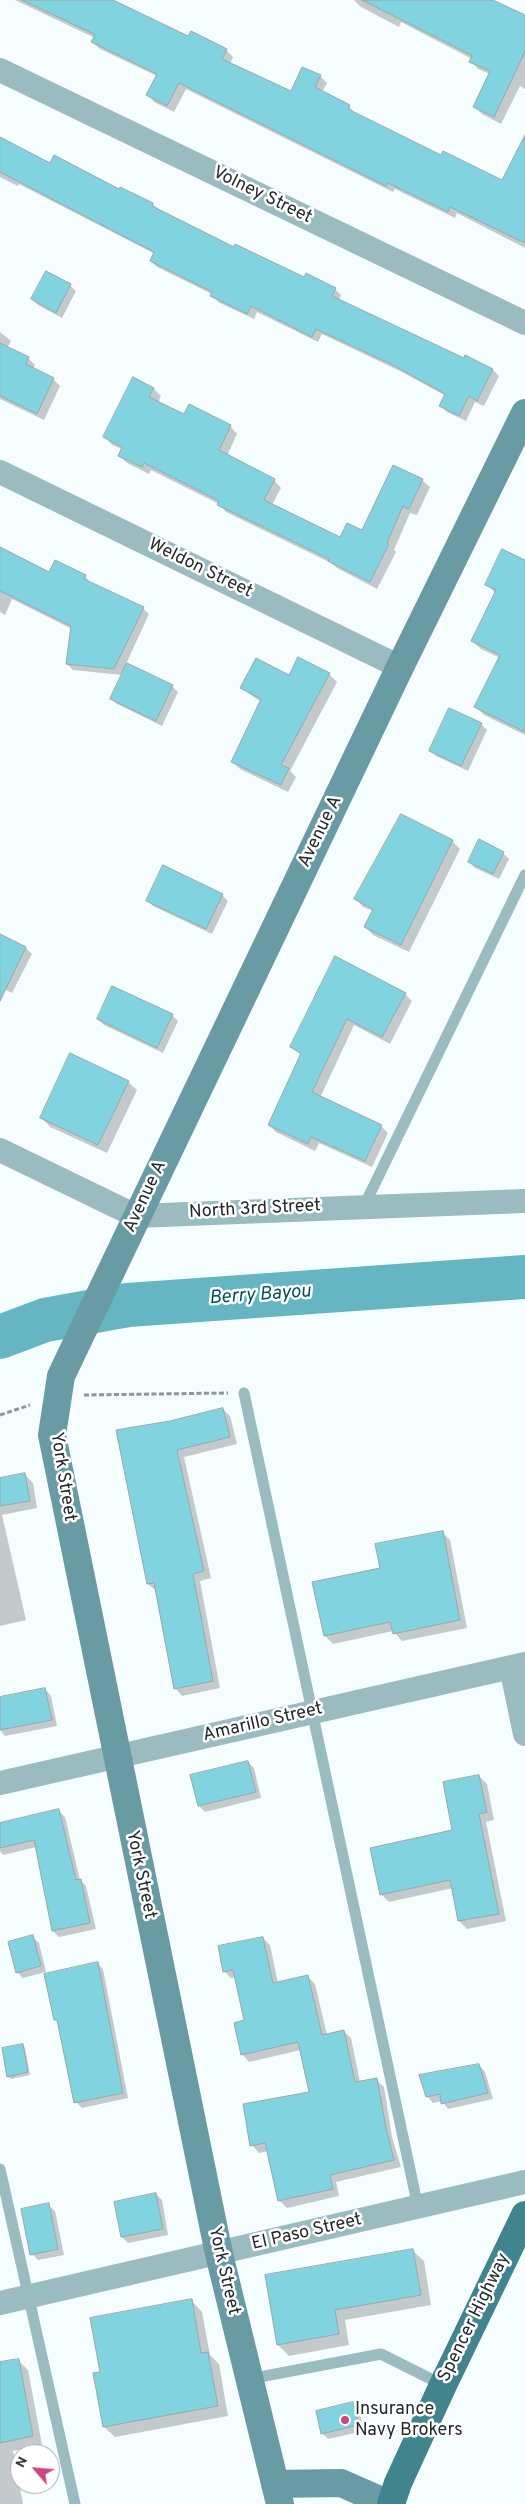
<!DOCTYPE html>
<html>
<head>
<meta charset="utf-8">
<style>
  body { margin:0 }
  #map { position:relative; width:525px; height:2504px; overflow:hidden; background:#f6fdfe; font-family:Overpass,sans-serif }
  canvas { display:block }
  .north { position:absolute; left:10px; top:2444px; width:50px; height:50px; box-sizing:border-box; background:#fff; border:1px solid #a7a9aa; border-radius:50%; rotate:297deg; font-size:14px; font-weight:700; line-height:20px; text-align:center; color:#23292a }
  .north::after { content:''; display:block; margin:auto; width:18px; height:22px; background:#ce4580; clip-path:polygon(50% 0,100% 100%,50% 72%,0 100%) }
</style>
</head>
<body>
<div id="map">
<canvas width="525" height="2504"></canvas>
<div class="north">N</div>
</div>
<script>
const g = document.querySelector('canvas').getContext('2d');
g.lineJoin = 'round';
function fill(path, color) { g.fillStyle = color; g.fill(path, 'evenodd'); }
function strokePath(path, color, width, dash) { g.strokeStyle = color; g.lineWidth = width; g.lineCap = dash ? 'butt' : 'round'; g.setLineDash(dash || []); g.stroke(path); }
function label(font, color, halo, rows, align = 'center') {
  g.font = font + ' Overpass,sans-serif'; g.lineWidth = 5; g.setLineDash([]); g.textBaseline = 'middle'; g.strokeStyle = halo; g.fillStyle = color; for (const [text, x, y, turn = 0] of rows) {
    g.save(); g.translate(x, y); g.rotate((+turn || 0) * Math.PI / 180); g.textAlign = isNaN(turn) ? turn : align; if (halo) g.strokeText(text, 0, 0); g.fillText(text, 0, 0); g.restore();
  }
}
const shadow = new Path2D(`
  M15 0H111L189 38 226 50 233 57 230 64 291 93 320 76 327 83 322 92 349 106 355 114 442 157 502 182 525 144V248L457 213 455 218 395 189 393 192 186 89 174 112 154 102 148 95 157 76 100 49 93 42 95 38Z
  M354 0H478L525 17V89L520 86 501 124 482 114 474 106 490 74 478 69 471 61 472 59 401 22 399 27 361 7Z
  M0 139 51 164 153 204 159 210 235 248 305 279 335 289 341 295 339 300 464 359 466 357 493 370 499 376 484 406 475 402 466 421 447 412 441 406 446 396 402 372 322 334 318 342 257 312 254 319 218 302 212 294 157 267 151 261 155 254 19 184 18 186 0 177Z
  M47 273 70 285 76 291 62 318 38 305 32 299Z
  M0 332 11 341 7 348 28 358 35 365 33 369 53 379 60 386 44 420 0 399Z
  M134 379 154 389 161 396 158 403 184 416 230 426 237 434 227 456 274 480 281 488 272 505 341 538 363 532 422 480 430 487 417 515 410 513 394 550 396 552 377 589 337 568 331 563 226 512 219 504 151 470 149 474 127 463 119 455 122 449 112 445 105 437Z
  M0 549 49 574 85 576 90 583 143 608 149 614 126 664 172 686 178 692 162 726 117 704 111 698 122 675 73 670 67 664 72 629 12 599 5 615 0 612Z
  M525 562V735L484 715 476 707 500 658 481 649 472 641 495 593 487 584Z
  M329 674 337 682 290 771 296 777 288 792 240 769 232 761 261 702 241 688 289 677Z
  M481 724 487 730 468 771 436 756 430 750Z
  M452 841 460 849 409 952 373 935 365 927 373 911 363 907 356 899 369 872 372 873Z
  M503 853 509 859 499 879 475 868 469 862Z
  M222 895 228 901 212 934 153 906 147 900Z
  M0 936 26 948 32 954 12 993 0 987Z
  M336 958 405 994 412 1001 390 1044 354 1025 320 1098 381 1126 388 1133 372 1167 319 1143 315 1151 276 1132 269 1125 301 1055 291 1047Z
  M172 1015 178 1021 163 1053 104 1025 98 1019Z
  M128 1082 137 1090 107 1153 50 1127 42 1118Z
  M223 1409 230 1416 237 1444 184 1457 211 1578 200 1581 220 1688 182 1696 175 1688 156 1591 148 1584 170 1422Z
  M25 1475 33 1483 37 1508 2 1515 26 1620 0 1626V1479Z
  M442 1532 450 1540 467 1628 402 1641 393 1631 333 1644 325 1636 314 1583 381 1569Z
  M45 1689 51 1696 57 1726 5 1736 0 1730V1698Z
  M248 1762 254 1768 261 1798 205 1812 199 1806Z
  M479 1776 487 1784 494 1820 486 1822 506 1921 467 1929 459 1921 453 1888 389 1902 381 1894 454 1831Z
  M59 1811 65 1817 80 1880 86 1886 96 1929 59 1937 53 1931 36 1847 3 1855 0 1851V1823Z
  M33 1937 39 1943 46 1972 23 1978 17 1972Z
  M263 1938 270 1945 278 1983 307 1976 315 1984 327 2035 343 2031 351 2038 360 2082 376 2080 384 2087 392 2137 401 2167 336 2182 339 2196 287 2208 280 2201 268 2151 259 2153 252 2145 310 2093 301 2050 249 2062 242 2054 246 2021 236 1977 231 1978 224 1971Z
  M97 1963 103 1969 128 2098 82 2108 76 2102 59 2023 56 2020Z
  M23 2045 25 2048 30 2075 11 2079 8 2076Z
  M479 2065 485 2072 493 2099 448 2109 442 2101 433 2103 427 2096Z
  M156 2194 162 2200 168 2235 128 2243 122 2237 115 2203Z
  M48 2205 55 2211 64 2255 38 2260 32 2254Z
  M413 2251 424 2261 431 2305 345 2320 349 2345 289 2356 278 2345Z
  M192 2301 202 2312 210 2355 219 2364 228 2416 115 2437 104 2427 101 2373Z
  M18 2360 28 2370 42 2445 13 2451 23 2504H0V2364Z
  M353 2403 359 2409 364 2431 328 2439 322 2433Z`);
const river = new Path2D(`
  M0 1337 45 1320 128 1305 525 1277`);
const building = new Path2D(`
  M22 0H113L188 36 191 31 227 49 222 59 291 91 302 67 321 75 315 87 350 105 348 109 441 155 443 151 502 180 525 135V243L450 207 448 212 388 183 386 186 179 83 167 106 146 95 157 74 91 42 95 35Z
  M362 0H493L525 15V52L494 117 473 107 490 71 469 62 472 56Z
  M0 137 50 163 54 155 119 189 120 187 153 203 152 206 234 247 235 244 304 277 306 273 336 288 332 296 464 358 465 355 493 369 477 401 469 396 459 416 439 406 445 394 395 366 316 329 312 337 251 306 247 314 210 296 212 292 150 261 154 252 0 172Z
  M46 271 71 284 56 313 31 299Z
  M0 343 29 357 26 364 54 378 37 414 0 396Z
  M133 377 154 388 149 397 184 414 189 404 231 425 219 450 275 479 264 500 340 537 347 523 362 530 393 465 423 479 409 509 403 506 387 543 389 544 370 582 328 561 329 559 217 505 219 501 144 463 142 467 118 456 122 447 103 437Z
  M0 547 49 572 55 560 86 575 84 579 144 607 114 669 66 664 71 626 0 591Z
  M502 549 525 560V732L474 707 500 655 471 641 496 590 485 585Z
  M298 657 330 673 281 765 289 768 281 785 231 762 261 699 240 688 256 658 289 675Z
  M127 663 173 685 156 721 110 699Z
  M449 708 482 723 461 766 429 751Z
  M401 814 453 840 401 945 364 927 373 909 354 899Z
  M479 839 504 852 493 874 468 862Z
  M163 865 223 894 206 929 146 901Z
  M0 934 26 947 0 1001Z
  M335 956 406 993 382 1037 347 1019 312 1092 382 1125 365 1161 311 1137 308 1144 268 1125 301 1053 290 1047Z
  M112 986 173 1014 157 1048 97 1019Z
  M70 1053 129 1081 98 1145 40 1118Z
  M223 1408 230 1437 177 1450 204 1571 193 1574 213 1681 174 1689 154 1583 147 1584 116 1430 170 1421Z
  M25 1473 30 1501 0 1506V1478Z
  M443 1531 460 1620 393 1634 390 1622 324 1636 312 1582 380 1568 375 1544Z
  M45 1688 52 1720 0 1730V1697Z
  M248 1761 256 1792 198 1806 190 1775Z
  M479 1775 487 1812 479 1814 499 1914 458 1921 450 1880 380 1895 370 1848 452 1830 443 1782Z
  M59 1809 76 1880 81 1879 90 1923 52 1931 34 1840 0 1848V1823Z
  M33 1935 41 1966 16 1973 8 1942Z
  M263 1937 273 1983 308 1975 322 2035 344 2030 355 2082 377 2078 386 2128 394 2160 330 2175 333 2189 278 2201 265 2143 250 2146 243 2104 309 2092 298 2042 241 2055 234 2023 244 2020 233 1970 223 1972 218 1946Z
  M98 1962 123 2093 74 2103 57 2020H54L44 1974Z
  M23 2044 28 2072 7 2077 2 2048Z
  M479 2064 488 2093 441 2104 440 2094 426 2097 419 2075Z
  M156 2193 163 2229 121 2237 114 2202Z
  M49 2203 58 2249 30 2255 21 2209Z
  M413 2249 421 2295 335 2310 339 2334 277 2345 265 2275Z
  M192 2299 201 2353 208 2352 218 2406 103 2427 93 2373 100 2372 90 2318Z
  M19 2359 33 2436 0 2443V2362Z
  M353 2402 359 2425 321 2434 316 2411Z`);
const path = new Path2D(`
  M84 1395 228 1393
  M0 1415 30 1405`);
const lane = new Path2D(`
  M364 1206 525 875
  M244 1393 418 2207
  M0 2169 75 2504
  M249 2379 381 2354 443 2385`);
const street = new Path2D(`
  M0 70 525 323
  M0 472 400 667
  M0 1150 136 1216 525 1201
  M511 1667 525 1734
  M0 1783 525 1664
  M0 2303 525 2182`);
const secondary = new Path2D(`
  M275 2484 341 2483 389 2504
  M280 2504 219 2254 52 1435 61 1376 400 667 525 413`);
const primary = new Path2D(`
  M391 2504 398 2483 443 2385 525 2215`);
const markers = [
  [345,2420,5,"#ce4580"]
];
const streetNames = [
  ["Volney Street",262,196,26],
  ["Weldon Street",200,569,26],
  ["Avenue A",321,832,-64],
  ["Avenue A",146,1197,-65],
  ["North 3rd Street",255,1210,-3],
  ["York Street",62,1477,81],
  ["Amarillo Street",263,1723,-13],
  ["York Street",140,1875,78],
  ["El Paso Street",307,2233,-13],
  ["York Street",223,2271,77],
  ["Spencer Highway",475,2318,-64]
];
const poiNames = [
  ["Insurance",355,2410],
  ["Navy Brokers",355,2431]
];
const waterNames = [
  ["Berry Bayou",260,1296,-4]
];
fill(shadow, '#0003');
strokePath(river, '#65b6c2', 44);
fill(building, '#81d3df');
strokePath(building, '#97a8aa', 1);
strokePath(path, '#8f9697', 3, [5, 2.5]);
strokePath(lane, '#9abbc0', 11);
strokePath(street, '#9abbc0', 24);
strokePath(secondary, '#689ba3', 28);
strokePath(primary, '#41848e', 28);
for (const [x, y, r, color] of markers) { const dot = new Path2D(); dot.arc(x, y, r, 0, 2 * Math.PI); g.fillStyle = color; g.fill(dot); strokePath(dot, '#fff', 2); }
label('18px', '#23292a', '#fff', streetNames);
label('18px', '#23292a', '#fff', poiNames, 'left');
label('italic 19px', '#025059', '#fff', waterNames);
</script>
</body>
</html>
